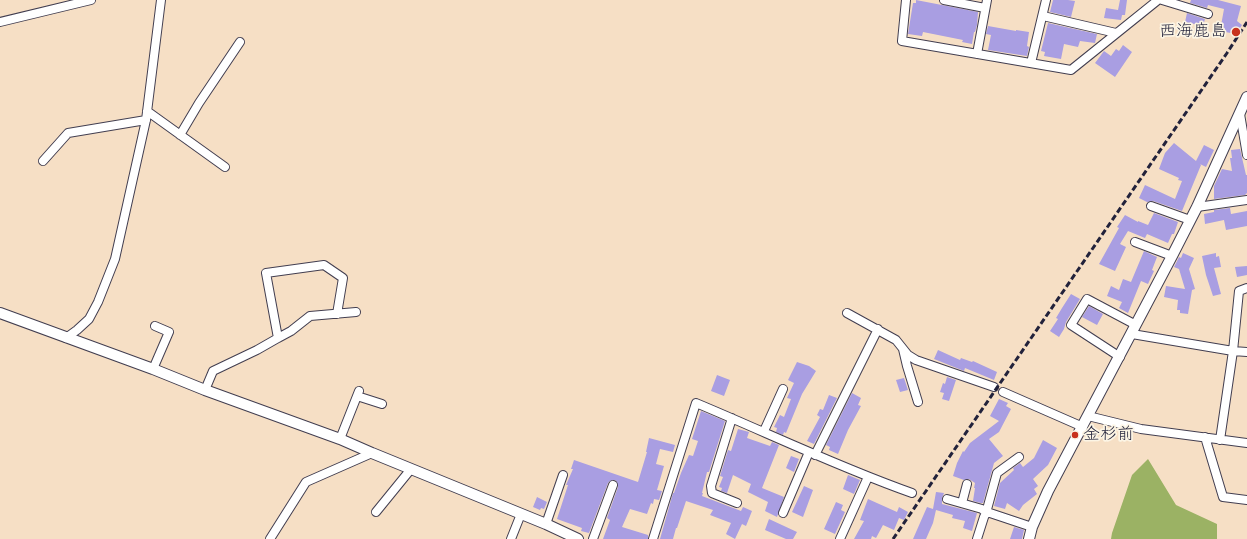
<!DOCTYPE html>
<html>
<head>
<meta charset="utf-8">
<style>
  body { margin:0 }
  canvas { display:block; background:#f6dfc5 }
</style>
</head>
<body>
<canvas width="1247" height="539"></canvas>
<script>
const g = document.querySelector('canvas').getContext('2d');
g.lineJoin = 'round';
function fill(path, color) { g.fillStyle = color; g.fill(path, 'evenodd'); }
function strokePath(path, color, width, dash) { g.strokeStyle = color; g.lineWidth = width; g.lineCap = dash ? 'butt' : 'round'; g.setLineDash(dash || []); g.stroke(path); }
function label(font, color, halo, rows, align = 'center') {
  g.font = font + ' Caveat,"Klee One",sans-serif'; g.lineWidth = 3.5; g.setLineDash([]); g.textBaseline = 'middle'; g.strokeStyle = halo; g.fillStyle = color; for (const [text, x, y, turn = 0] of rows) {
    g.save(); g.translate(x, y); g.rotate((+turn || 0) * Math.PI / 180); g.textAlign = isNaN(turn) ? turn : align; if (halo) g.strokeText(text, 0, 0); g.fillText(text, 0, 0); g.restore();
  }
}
const forest = new Path2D(`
  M1148 459 1176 505 1217 524V539H1111L1112 533 1132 475Z`);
const building = new Path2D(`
  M916 0 978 12 977 25 975 32H974L972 44 962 42 963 40 923 32 922 36 908 34 913 3H916Z
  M1053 0H1068L1075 1 1071 17 1050 12Z
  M1120 0H1127L1125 15H1122L1121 20 1104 18 1106 8 1118 10Z
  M1191 0H1218L1241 6 1237 21 1242 25 1236 34 1220 31 1224 9 1208 5 1207 8 1190 3Z
  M1187 13 1205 19 1203 26 1185 22Z
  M1048 23 1097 34 1095 43 1080 41 1078 47 1064 44 1061 59 1044 56 1045 52 1041 51Z
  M988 26 1016 31V30L1029 32 1027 46 1029 47 1027 56 988 50 991 35 986 34Z
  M1123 45 1132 52 1115 77 1095 63 1104 51 1111 56 1116 49 1119 51Z
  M1174 143 1196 161 1204 145 1214 150 1206 167 1200 164 1201 165 1182 211 1153 201 1147 202 1139 198 1145 185 1175 199 1182 181 1178 180 1179 178 1159 169 1165 153Z
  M1240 149 1246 175H1247V193L1245 195 1214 199V186L1222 169 1232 171 1230 158H1232L1231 150Z
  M1230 208 1231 214 1247 211V226L1226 230 1224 220 1205 224 1204 214 1214 212V210Z
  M1154 213 1178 222 1174 234H1172L1168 243 1147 234 1145 238 1128 231 1120 244 1126 247 1115 271 1099 264 1119 228 1117 227 1125 215 1138 222V221L1148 225Z
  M1144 251 1157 257 1152 270 1154 271 1148 284 1141 281 1128 313 1119 308 1122 302 1107 296 1111 286 1119 290 1123 279 1131 282Z
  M1183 253 1194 258 1189 269 1195 289 1192 290 1188 314 1180 313V310H1177L1178 300 1164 297 1166 286 1185 289 1179 269 1174 267 1179 257 1181 258Z
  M1216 253V257L1219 256 1221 267 1214 268 1221 294 1213 296 1206 275 1202 256Z
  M1247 266V275L1237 277 1235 267Z
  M1071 294 1080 299 1066 322 1064 329 1059 337 1050 331 1058 319 1056 318 1062 308Z
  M1089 306 1103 314 1097 325 1082 317Z
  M938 350 960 360 961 358 972 362 973 361 997 372 994 380 965 368 964 371 934 359Z
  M797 362 809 366 816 371 802 394 786 433 784 432 783 435 776 432 777 428 774 427 780 415 784 417 791 399 787 398 794 383 788 380Z
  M717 375 730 380 724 396 711 391Z
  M947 377 956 380 949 401 942 399 944 393 940 392 943 383 945 384Z
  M904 378 908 390 900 392 896 380Z
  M852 393 861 398 858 405 861 406 848 430 838 454 829 450 830 447 826 445Z
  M829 395 837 398 814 444 807 441 820 417 817 415 820 409 823 410Z
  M999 399 1008 403 1006 406 1011 409 999 432 989 439 1003 456 994 463 983 503H981L973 501 975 488H974L975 483 969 479 964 480 953 476 957 463 963 451 964 452 970 443 999 421 990 416Z
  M701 411 725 421 709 472H707L702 493H703L702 496 741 511 743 507 752 511 746 526 742 524 735 539 726 534 731 523 710 515 713 510 686 501 677 528H676L673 539H660L673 493H674L681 473 689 455 693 456 698 441 692 439Z
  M738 429 749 432 747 438 770 446 772 442 779 445 762 488 784 497 777 517 765 511 768 502 748 492 751 484 733 475 727 493 721 491 722 488 719 487 723 477 720 476 728 450 731 451Z
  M649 438 675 445 673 452 660 449 656 464 664 466 657 490 662 491 659 500 654 499 653 504 651 503 647 514 630 509 622 527 648 535V539H603L610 520 607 518 618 487 617 482 615 480 610 481 608 483 589 533 581 531 582 528 557 519 568 485H566L573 469H571L574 460 638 482 647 452H646Z
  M1043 440 1057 448 1048 465 1033 479 1038 486 1034 489 1037 494 1023 505 1019 511 1007 503 1005 509 994 506 1000 483 1014 470 1013 468 1020 463 1023 467 1034 458Z
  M791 456 799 459 794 472 786 468Z
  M848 475 860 480 854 494 843 489Z
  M804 486 813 490 803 517 792 512Z
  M936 492 944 493 942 498V504L977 513 972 531 963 528 965 521 952 518 953 515 936 510 933 523 926 539H913L927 507 933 509Z
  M537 497 547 502 544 509 541 508 540 510 533 507Z
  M868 499 897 512 899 507 908 512 904 520 899 518 894 530 883 525 876 538 872 536 871 539H854L864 521 860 520Z
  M836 502 843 505 841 510 845 512 835 534 824 529Z
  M769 519 797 532 793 539H786L765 530Z
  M1014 527 1024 530 1022 539H1010Z`);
const minor = new Path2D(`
  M906 0 902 41 1071 70 1158 0
  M944 0 985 8
  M1162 0 1208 14
  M1043 16 1116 33
  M0 22 91 0
  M977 54 987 0
  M1031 63 1046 0
  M147 111 225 167
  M1240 114 1247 155
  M180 135 199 103 240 42
  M43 161 68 133 146 120
  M1151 206 1190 220
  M1197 207 1247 200
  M1135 242 1172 256
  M847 313 896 340 908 355 916 360 994 387
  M1132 334 1233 351 1247 352
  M66 338 77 330 89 319 98 302 115 259 146 120 161 0
  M278 338 266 273 324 265 343 278 337 314
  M903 349 907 366 918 402
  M1120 357 1071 325 1087 299 1136 325
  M153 369 169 332 155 326
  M205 390 213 371 257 350 278 338 291 331 310 316 356 312
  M1003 392 1083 427
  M357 396 382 404
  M1088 416 1141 429 1247 443
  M732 418 711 486 712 493 737 503
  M764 431 783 389
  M1205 437 1223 497 1247 500
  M340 439 359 391
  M1220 440 1233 351 1239 291 1247 288
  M815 455 878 329
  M947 499 982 509 986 513
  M962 503 967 484
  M376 512 411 469
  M783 513 809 452
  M986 513 997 473 1019 457
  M546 524 563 475
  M270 539 306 482 372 453
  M511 539 521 514
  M593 539 613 485
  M653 539 696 403C768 433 838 467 912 493
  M840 539 868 477
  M977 539 984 517 986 513H990L1032 527`);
const tertiary = new Path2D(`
  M0 313 153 369 205 390 340 439 372 453 546 524 578 539
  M1029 539 1032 527 1048 491 1172 256 1197 207 1247 97`);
const rail = new Path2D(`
  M893 539 1227 53 1247 22`);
const markers = [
  [1236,32,5,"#c8321e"],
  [1075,435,4,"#c8321e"]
];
const poiNames = [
  ["西海鹿島",1227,32],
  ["金杉前",1083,435,"left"]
];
fill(forest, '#9bb264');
fill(building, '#a99ee2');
strokePath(minor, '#423e50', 10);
strokePath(tertiary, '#423e50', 12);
strokePath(minor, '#fff', 8);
strokePath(tertiary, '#fff', 10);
strokePath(rail, '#22223b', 3, [6, 3]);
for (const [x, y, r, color] of markers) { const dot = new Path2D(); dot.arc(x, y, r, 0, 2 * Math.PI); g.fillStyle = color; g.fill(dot); strokePath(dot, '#fcf5e5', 1.5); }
label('17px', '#22223b', '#fcf5e5', poiNames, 'right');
</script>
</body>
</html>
